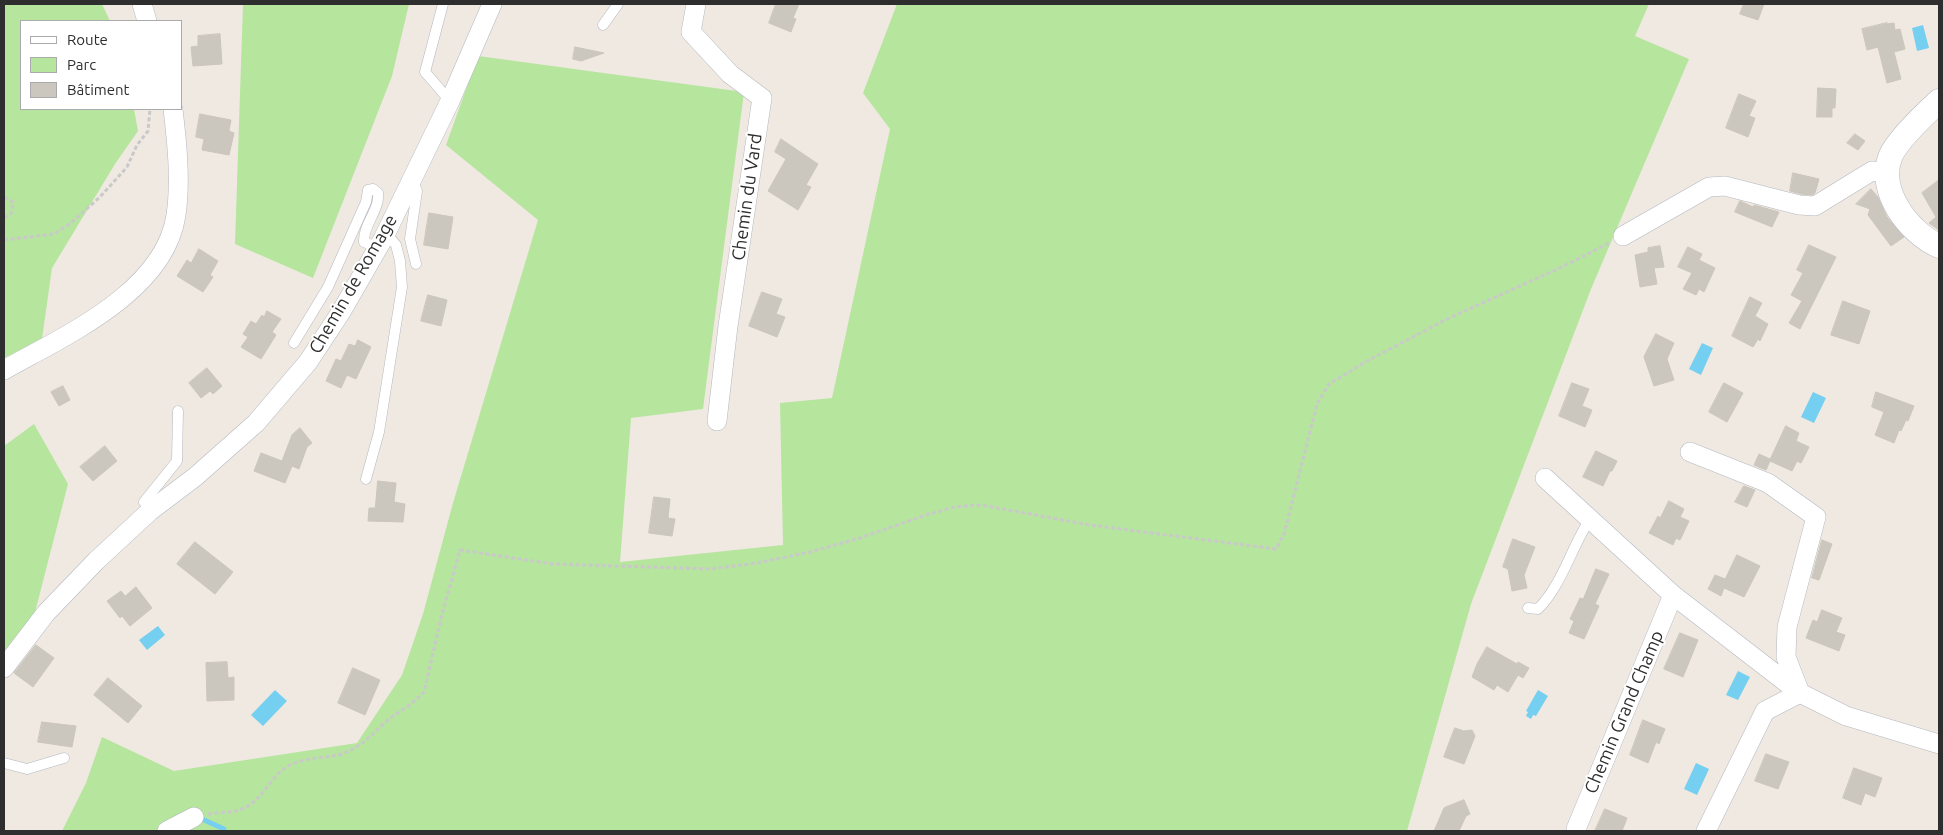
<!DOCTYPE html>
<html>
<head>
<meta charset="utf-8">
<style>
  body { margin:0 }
  #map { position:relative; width:1943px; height:835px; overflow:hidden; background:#efe9e1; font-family:Ubuntu,sans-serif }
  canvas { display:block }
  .frame { position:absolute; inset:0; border:5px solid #2e2e2e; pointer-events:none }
  .legend { position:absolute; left:20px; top:20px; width:162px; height:90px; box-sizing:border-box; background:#fff; border:1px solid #ababab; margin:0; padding:6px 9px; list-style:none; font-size:15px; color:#2e2e2e }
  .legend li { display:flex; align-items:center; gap:10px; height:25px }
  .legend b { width:25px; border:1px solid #ababab }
</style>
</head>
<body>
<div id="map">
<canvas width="1943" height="835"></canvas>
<div class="frame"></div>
<ul class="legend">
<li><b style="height:6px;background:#fff"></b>Route</li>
<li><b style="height:14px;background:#b6e59e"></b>Parc</li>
<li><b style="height:14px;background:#cbc7bf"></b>Bâtiment</li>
</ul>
</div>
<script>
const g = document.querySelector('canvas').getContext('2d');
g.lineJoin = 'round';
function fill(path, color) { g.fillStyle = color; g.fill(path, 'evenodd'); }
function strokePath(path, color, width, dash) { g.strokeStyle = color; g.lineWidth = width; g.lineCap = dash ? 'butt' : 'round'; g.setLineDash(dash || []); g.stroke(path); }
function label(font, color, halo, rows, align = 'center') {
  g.font = font + ' Ubuntu,sans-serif'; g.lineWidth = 4; g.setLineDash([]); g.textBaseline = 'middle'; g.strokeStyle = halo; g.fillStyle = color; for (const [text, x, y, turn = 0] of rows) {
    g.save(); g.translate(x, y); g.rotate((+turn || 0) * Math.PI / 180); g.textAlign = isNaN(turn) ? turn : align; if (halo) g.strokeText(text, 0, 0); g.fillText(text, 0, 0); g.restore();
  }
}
const green = new Path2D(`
  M4 4H102L110 21H21V109H134L138 131 115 164 52 268 42 339 4 358Z
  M243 4H409L392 76 313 278 235 244Z
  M897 4H1649L1635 36 1689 59 1591 289 1471 604 1407 831H62L86 783 102 737 174 771 357 743 402 675 423 614 453 503 538 220 446 145 478 56 744 92 703 409 631 418 620 562 783 545 780 403 832 398 890 129 863 93Z
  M34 424 68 484 33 620 4 661V446Z`);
const water = new Path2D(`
  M1923 25 1929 48 1917 51 1912 28Z
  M1702 343 1713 348 1701 375 1689 369Z
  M1813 392 1826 398 1814 423 1801 417Z
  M158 626 165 635 147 650 139 640Z
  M1738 671 1750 677 1738 700 1726 695Z
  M275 690 287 701 263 726 251 715Z
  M1538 690 1548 696 1536 716 1533 715 1531 719 1526 716 1528 712 1526 711Z
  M1696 763 1709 769 1697 795 1684 789Z`);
const stream = new Path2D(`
  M202 819 224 829V831`);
const building = new Path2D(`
  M776 4H799L793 18 796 19 791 32 769 23Z
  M1744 4H1764L1758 20 1740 14Z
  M1887 23V24L1894 23 1895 30 1900 29 1905 49 1894 52 1901 79 1887 83 1878 47 1867 50 1862 29Z
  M220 34 222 64 193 66 191 47 198 46V36Z
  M575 47 604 53 581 61 573 59Z
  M1818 88 1836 89 1835 108H1832V117H1817Z
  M1739 94 1756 101 1749 116 1755 118 1748 137 1726 128Z
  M200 114 231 120 229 131 234 133 229 155 202 150 204 139 196 137Z
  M1855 134 1865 141 1858 150 1847 143Z
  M781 139 818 164 806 185 811 187 798 210 768 191 786 159 775 152Z
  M1793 173 1819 179 1815 193 1812 195 1801 194 1790 191Z
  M1939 180V230L1929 223 1936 217 1922 193Z
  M1871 189 1878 197 1887 217 1904 237 1891 246 1868 215 1870 209 1856 204Z
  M1740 201 1753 207 1754 205 1779 212 1772 227 1735 212Z
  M429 213 453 217 448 249 424 245Z
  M1809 245 1836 257 1800 329 1789 323 1802 301 1791 295 1803 273 1797 270Z
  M1660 246 1664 267 1654 268 1657 284 1640 287 1635 255 1648 252V248Z
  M1688 247 1702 254 1699 260 1715 268 1704 292 1699 289 1696 295 1683 289 1692 273 1678 267Z
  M199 249 218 261 210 275 213 277 203 292 177 276 187 260 191 263Z
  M762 292 782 299 776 314 785 317 777 337 749 326Z
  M428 295 447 300 441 326 421 321Z
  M1750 297 1762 303 1755 316 1768 324 1760 341 1758 339 1753 347 1732 336Z
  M1843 301 1870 311 1859 344 1831 335Z
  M267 311 281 319 272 332 276 335 261 359 241 347 248 337 243 334 251 321 256 324 262 315 264 317Z
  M1656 334 1674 343 1667 359 1674 380 1654 386 1644 357Z
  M358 340 371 347 356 379 347 375 341 388 326 381 336 359 341 361 349 344 355 346Z
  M207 368 222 386 213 394 210 391 201 398 189 383Z
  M1572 383 1589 389 1582 406 1592 410 1585 427 1559 416Z
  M1724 383 1743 393 1727 422 1709 412Z
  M63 386 70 400 59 406 51 392Z
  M1876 392 1914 406 1908 421 1906 420 1901 431 1899 430 1894 443 1875 435 1884 412 1872 407Z
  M1786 426 1799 433 1796 441 1809 447 1801 463 1797 461 1792 471 1770 461 1766 470 1754 465 1759 454 1770 459Z
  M300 428 312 443 307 447 299 469 292 466 285 483 254 471 261 453 282 461 292 435Z
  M105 446 117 461 93 481 80 467Z
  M1596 451 1617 461 1612 471H1610L1603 486 1583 477Z
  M378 481 396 483 394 502 405 504 403 522 368 521 369 508H375Z
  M1744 486 1755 490 1747 507 1735 502Z
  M654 497 670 499 668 518 675 519 672 536 649 533Z
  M1669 501 1684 509 1680 517 1689 521 1680 540 1676 538 1673 545 1649 533 1658 516 1660 518Z
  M1513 539 1535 547 1524 575 1527 588 1512 591 1508 569 1503 567Z
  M1822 540 1832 544 1819 580 1812 578Z
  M195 542 233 572 215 594 177 564Z
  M1737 555 1760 566 1744 597 1724 588 1721 596 1708 589 1715 575 1725 579Z
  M1596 569 1609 574 1595 604 1599 606 1584 639 1569 633 1574 621 1570 619 1580 598 1583 599Z
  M136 587 152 608 130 626 122 616 120 618 107 601 121 591 125 596Z
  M1822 610 1842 618 1836 632 1845 635 1839 651 1806 638 1813 620 1817 622Z
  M1680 633 1698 640 1683 677 1664 669Z
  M36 645 54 658 33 687 14 673Z
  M1487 647 1517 664 1518 662 1529 668 1523 678 1518 675 1508 692 1497 685 1494 690 1472 677 1477 664Z
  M227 662 228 678 234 677V700L207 701 206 663Z
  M353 668 380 680 365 715 338 703Z
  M108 678 142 706 128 723 94 695Z
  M1643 720 1665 729 1659 744 1656 742 1648 763 1630 755Z
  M42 722 76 726 72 747 38 742Z
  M1455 728 1464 731 1472 730 1475 736 1464 764 1444 757Z
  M1766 754 1789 762 1778 789 1755 781Z
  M1854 768 1882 778 1875 797 1865 793 1861 805 1843 798Z
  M1464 800 1470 814 1466 816 1459 831H1434L1444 808Z
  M1605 809 1627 818 1622 831H1595Z`);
const path = new Path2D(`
  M4 197 13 202 11 214 4 218
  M4 240 54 234 71 223 100 197 127 167 137 145 148 131 150 109
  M208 814C219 812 232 813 242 809 263 801 270 775 290 765 304 758 323 758 338 755 360 749 372 734 388 720 400 711 414 703 424 692L441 618 460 550 553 564 711 569 757 563 810 552 860 538 926 515 955 507 981 505 1090 525 1276 549 1284 534 1317 404 1329 384 1367 361 1447 319 1564 266 1609 243`);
const service = new Path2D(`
  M443 4 425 72 450 101
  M603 25 618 4
  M412 179 417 191 410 239 416 264
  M294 343 328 287 366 202 368 190 373 189 378 193C380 210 363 224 364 242L374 246 383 239 392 240 396 245 400 261 402 287 379 432 366 479
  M150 511 144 502 177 461 178 411
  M1528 608 1538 609C1562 585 1571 548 1590 519
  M4 763 27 769 64 758`);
const minor = new Path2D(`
  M142 4 147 21
  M696 4 691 32 730 74 762 98 728 326 717 421
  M1623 236 1709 187 1725 186 1799 205 1815 206 1872 171 1888 173
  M4 370C64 336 165 292 176 215 181 181 177 143 173 109
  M1690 452 1768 483 1816 517 1787 627 1786 657 1800 693 1765 711 1706 831
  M1545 478 1673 595 1800 693 1846 716 1939 744
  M4 668 46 613 96 561 150 511 195 477 256 423 308 362 341 312 383 239 450 101 492 4
  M1576 829 1673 595
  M167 831 194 817`);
const tertiary = new Path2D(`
  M1939 101C1926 113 1898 140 1891 155 1876 190 1909 233 1939 246`);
const streetNames = [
  ["Chemin du Vard",747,197,-82],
  ["Chemin de Romage",353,284,-60],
  ["Chemin Grand Champ",1624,712,-67]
];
fill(green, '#b6e59e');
fill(water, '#75cff0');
strokePath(stream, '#75cff0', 5);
fill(building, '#cbc7bf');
strokePath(building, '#cbc5ba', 1);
strokePath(service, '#b4b7c1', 11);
strokePath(minor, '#b4b7c1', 20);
strokePath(tertiary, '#b4b7c1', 25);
strokePath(path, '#c9c9c9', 3, [4, 2.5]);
strokePath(service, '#fff', 10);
strokePath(minor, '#fff', 19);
strokePath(tertiary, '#fff', 24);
label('18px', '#2e2e2e', '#fff', streetNames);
</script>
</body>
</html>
